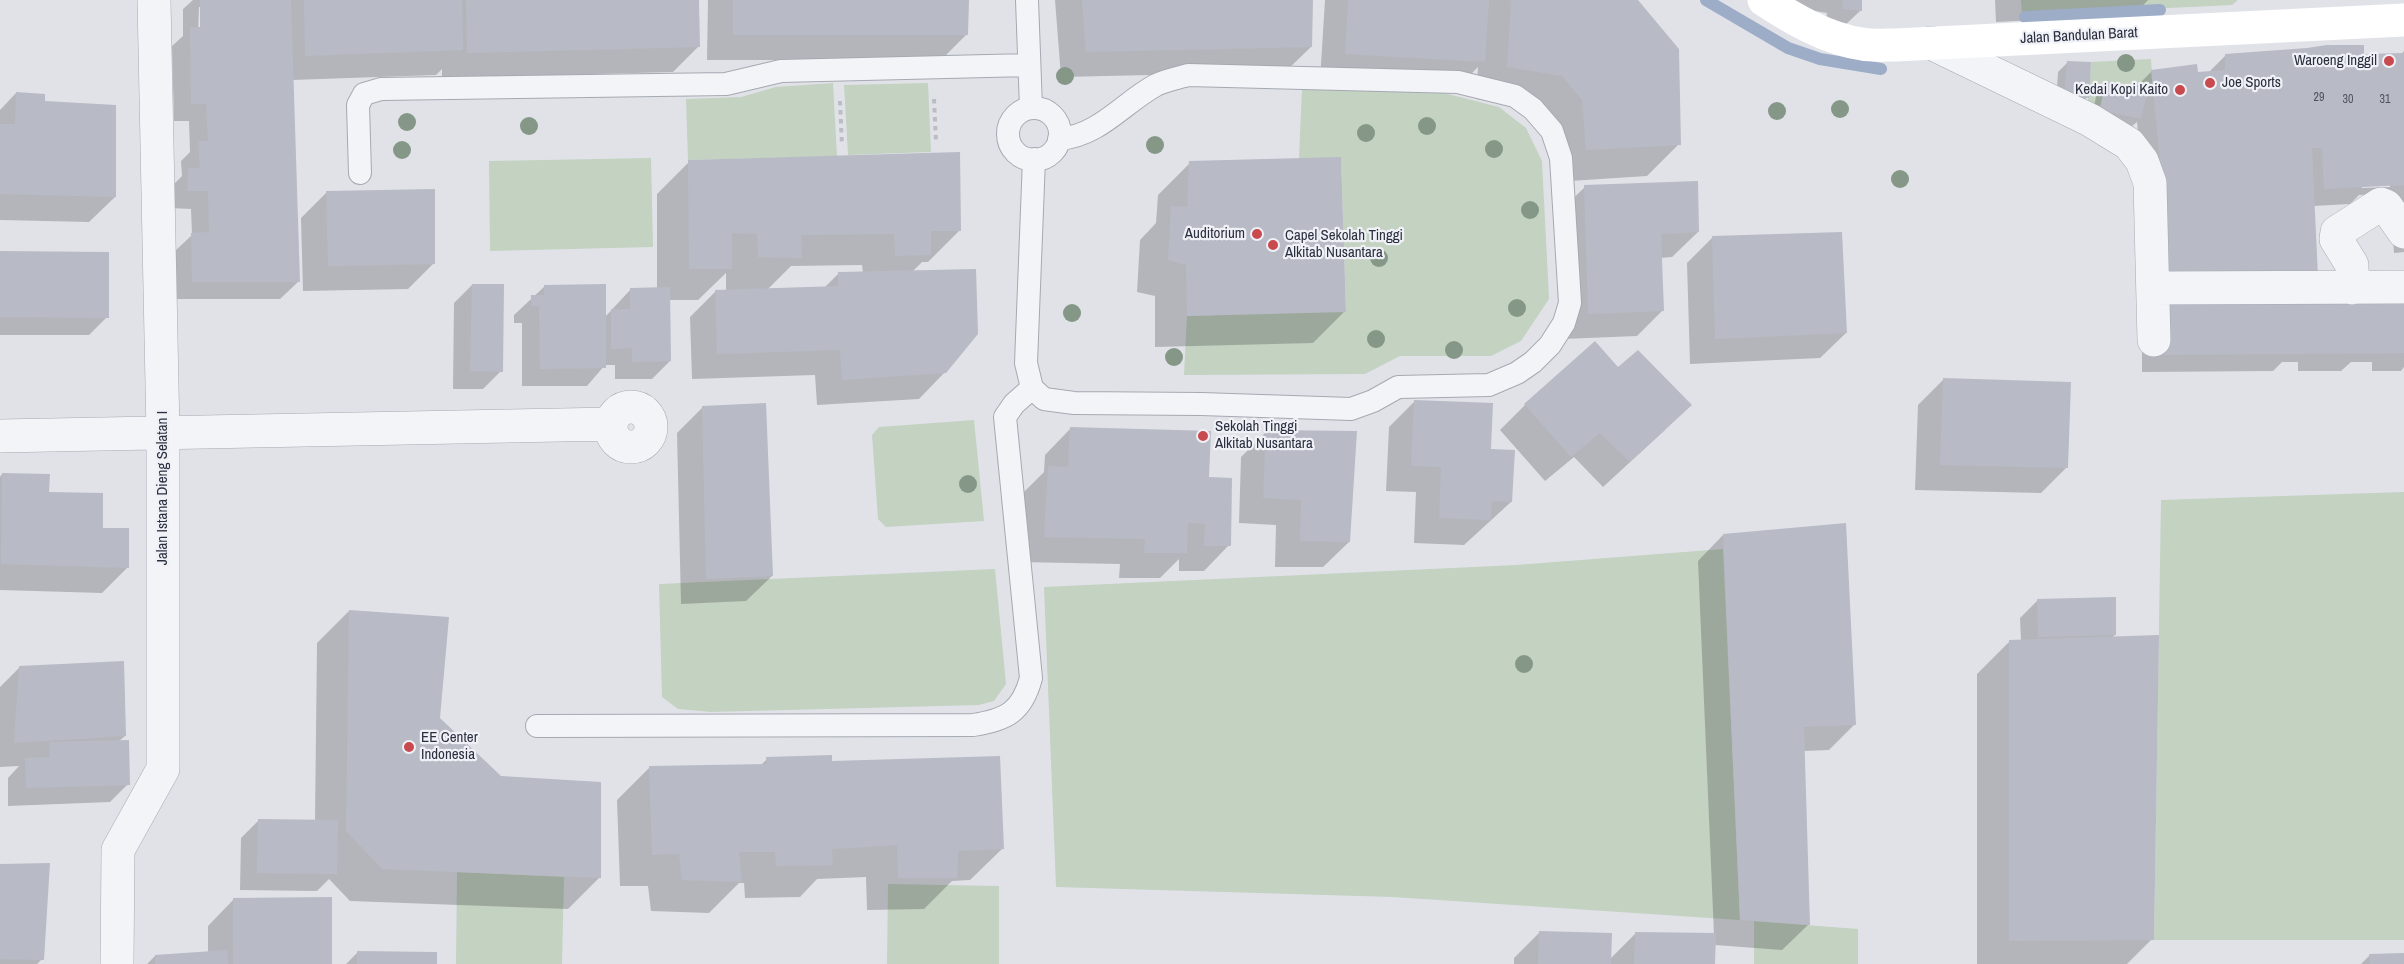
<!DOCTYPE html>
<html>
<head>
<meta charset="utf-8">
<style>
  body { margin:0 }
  canvas { display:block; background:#e0e2e8 }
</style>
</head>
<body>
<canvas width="2404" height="964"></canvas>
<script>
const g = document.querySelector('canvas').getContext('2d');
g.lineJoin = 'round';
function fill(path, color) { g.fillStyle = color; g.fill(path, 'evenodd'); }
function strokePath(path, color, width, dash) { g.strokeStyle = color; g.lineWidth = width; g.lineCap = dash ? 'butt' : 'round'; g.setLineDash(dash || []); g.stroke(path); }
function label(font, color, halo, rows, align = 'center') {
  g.font = font + ' "Archivo Narrow",sans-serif'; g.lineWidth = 4.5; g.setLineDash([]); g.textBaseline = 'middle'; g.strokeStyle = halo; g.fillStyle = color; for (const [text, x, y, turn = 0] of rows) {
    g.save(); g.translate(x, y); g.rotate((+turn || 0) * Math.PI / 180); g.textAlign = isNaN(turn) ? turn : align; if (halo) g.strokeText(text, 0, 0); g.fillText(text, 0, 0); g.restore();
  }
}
const green = new Path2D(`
  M2021 0H2238L2232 5 2022 15Z
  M2151 59 2153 88 2148 89 2106 81 2100 107 2088 101 2091 62Z
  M833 83 837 156 688 160 686 99 741 97 776 87Z
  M928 83 931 152 848 155 844 85Z
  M1302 88 1440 92 1499 107 1526 128 1542 161 1549 299 1521 341 1491 356H1400L1365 374 1184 375 1187 316 1346 311 1341 158H1299Z
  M651 158 653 247 490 251 489 161Z
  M974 420 984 521 886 527 878 519 872 435 879 427Z
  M2404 492V940H2154L2161 500Z
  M1723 549 1740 920 1393 897 1056 887 1044 587 1516 565Z
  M995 569 1006 684 994 701 979 705 711 712 678 709 662 697 659 584Z
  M457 872 564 877 562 964H456Z
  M888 884 999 886V964H887Z
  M1754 921 1858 929V964H1754Z`);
const shadow = new Path2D(`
  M193 0H698L699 46 673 72 442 78V69L436 75 292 80 298 282 280 299H175L174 252 192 235 191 209 170 208V188L182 176 181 161 190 152 189 121H174L172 46 183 36V9ZM199 7H202L201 34H198Z
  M708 0H968L967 34 941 60H707Z
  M1055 0H1311V47L1285 72 1061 77Z
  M1325 0H1487V2L1489 0H1636L1679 144 1647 176 1554 182 1550 133 1530 107 1476 99 1478 67 1458 87 1320 80Z
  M1792 0H1861L1860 11 1842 28 1825 27 1827 13 1791 7Z
  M1995 0H2148L2134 15 1996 22Z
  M2404 51V252L2394 253 2390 194 2359 195 2350 204 2313 206 2317 277 2404 294V367L2401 371H2372V362H2351L2341 371H2298V362H2282L2273 371 2142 372V315L2148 236 2137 122 2131 127 2092 118 2097 91 2106 83 2135 88 2152 71 2196 75 2208 73 2226 55 2362 56 2401 55ZM2390 184V187L2362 188V185Z
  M2067 63 2087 97 2079 106 2056 104 2058 72Z
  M16 93 44 103 115 197 89 222 0 220V110Z
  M689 162 960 230 928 262H922L912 272 945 372 919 399 817 405 815 375 692 379 690 317 716 291H726V273L698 300H669L670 361 652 379H615V365H605L587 386H522V323H514V315L545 286 605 317 631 289H657V194ZM862 265 863 273H839L824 288 767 290 791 266Z
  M1190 163 1345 311 1313 343 1155 347V296L1137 292 1140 240 1156 223 1158 195Z
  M1585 187 1698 232 1672 257 1660 258 1662 311 1637 336 1563 339 1559 212Z
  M327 192 434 263 408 289 303 291 301 218Z
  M1712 238 1846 333 1820 358 1690 364 1687 263Z
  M0 253 107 317 89 335H0Z
  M472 285 501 371 483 389H453L454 303Z
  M1944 379 2066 468 2041 493 1915 490 1918 405Z
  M1415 401 1511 502 1464 545 1414 543 1416 492 1386 491 1389 427Z
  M1525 405 1665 430 1603 487 1574 457 1545 481 1500 430Z
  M702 408 772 576 746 601 681 604 677 433Z
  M1070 429 1208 479 1229 545 1204 571H1179V559L1160 578H1119L1120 564 1019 562 1023 493 1044 472 1045 455Z
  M1267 431 1349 542 1323 567H1275L1276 525 1239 523 1241 457Z
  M2 474 48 493 102 529 128 567 102 593 0 590V477Z
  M1723 535 1855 724 1829 750 1803 751 1808 925 1782 950 1715 945 1714 964H1514V958L1539 933 1609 960 1636 933 1714 935 1698 561Z
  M2038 600 2115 635 2111 638 2152 939 2127 964H1977V674L2009 642 2021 641 2020 618Z
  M349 611 438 719 600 877 568 909 350 901 329 879 317 891 240 890 241 838 259 820 315 821 317 643Z
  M19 668 125 736 119 741 128 784 110 802 8 806V778L19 766 0 767V687Z
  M767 759 830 762 1002 849 970 880 952 881 924 909 867 910 866 877 817 879 800 897 745 898 744 883H739L709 913 651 911 648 886H620L617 800 649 768 761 765Z
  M0 865 42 959 37 964H0Z
  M233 900 331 964H147L155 956 208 952V926Z
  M357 953 435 964H346Z
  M2370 955H2404V964H2361Z`);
const stream = new Path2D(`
  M1706 0 1788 48 1820 59 1881 69
  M2025 17 2160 10`);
const building = new Path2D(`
  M200 0H291L300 282H192L191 233 209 232 208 191H187L188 168H200L198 141H208L206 104H191L190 27H200Z
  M304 0H462L463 50 305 56Z
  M466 0H699L700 47 467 53Z
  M733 0H969L968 35H733Z
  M1082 0H1313L1312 47 1086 52Z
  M1348 0H1489L1485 62 1345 54Z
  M1511 0H1638L1679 49 1681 145 1586 150 1582 100 1562 76 1507 67Z
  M1843 0H1862V11L1842 9Z
  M2327 45H2364V54L2404 53V185L2324 189 2322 148H2312L2318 277 2162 282 2166 221 2151 70 2197 64 2198 72 2225 70V54L2307 48Z
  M2067 61 2091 62 2089 98 2064 95Z
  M2106 81 2148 89 2141 119 2100 110Z
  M16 92 45 94V101L116 105V197L0 194V124H15Z
  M960 152 961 231H931V255L895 256 894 234 801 235 802 258 758 257 757 234 732 233V269H689L688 160Z
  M1341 157 1346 312 1187 316 1186 265 1168 260 1171 206 1187 207 1189 161Z
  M1698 181 1699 232 1661 234 1664 311 1588 314 1584 185Z
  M435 189V264L328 266 326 191Z
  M1842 232 1847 333 1715 339 1712 236Z
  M0 251 109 252V318L0 317Z
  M976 269 978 334 946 373 842 380 840 350 717 354 715 290 838 286V272Z
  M472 284H504L503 372 470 371Z
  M606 284V368L540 369 539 306H531V295H544V285Z
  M670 287 671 361 632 362V348L611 349V309H630V288Z
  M2404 292V353L2160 355 2159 296Z
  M1595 341 1618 367 1638 350 1692 405 1630 462 1600 433 1571 457 1524 404Z
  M1943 378 2071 382 2068 468 1940 465Z
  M1414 400 1493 403 1491 449 1515 450 1512 502 1492 501 1491 520 1439 518 1441 467 1411 466Z
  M766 403 773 576 706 579 702 406Z
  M1070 427 1211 431 1209 477 1232 478 1231 546H1204L1205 524 1188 523 1187 553H1144L1145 539 1044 537 1048 466 1068 467Z
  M1266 430 1357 431 1350 542 1300 541 1301 500 1263 498Z
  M2 473 50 474 49 492 103 493V528H129V568L1 564Z
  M1846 523 1856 725 1804 727 1810 925 1740 920 1723 534Z
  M2116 597V635L2038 637 2037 599Z
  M349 610 449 617 440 718 501 776 601 782V878L382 869 346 831Z
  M2159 635 2154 940 2009 941V640Z
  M124 661 126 736 14 743 19 666Z
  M129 740 130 785 26 788 25 758 50 757 49 742Z
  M832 755V761L1000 756 1004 849 958 851 957 878H898L897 845 832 849 833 865 776 866 775 852H739L742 882 682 880 679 854 652 855 649 766 767 764 766 757Z
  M258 819 338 820 337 874 257 873Z
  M50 863 44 960 0 959V864Z
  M332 897V964H233V898Z
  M1539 931 1612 933 1611 964H1538Z
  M1635 932 1716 933 1715 964H1634Z
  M227 950 228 964H155V955Z
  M357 951 437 952V964H357Z
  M2404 953V964H2370L2369 954Z`);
const path = new Path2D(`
  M934 99 936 142
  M840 101 842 146`);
const lane = new Path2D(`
  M1027 0 1031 108
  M1008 134a26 26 0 1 1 52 0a26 26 0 1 1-52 0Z
  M360 173 358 105 364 94 381 89 726 84 781 71 1029 65
  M1032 388 1044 399 1074 403 1201 404 1351 409 1373 401 1398 387 1489 385 1517 373 1533 362 1550 345 1564 323 1570 303 1561 158 1552 131 1533 109 1515 96 1458 82 1188 75C1178 78 1166 80 1156 85 1123 103 1099 136 1059 139
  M537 726 973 725C1006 720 1022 712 1031 678L1005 417 1014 404 1032 388 1026 363 1034 159`);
const street = new Path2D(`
  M1931 43 2090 120 2129 144 2142 161 2150 183 2154 340
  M2153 288 2404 287
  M2352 288V265L2336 239 2337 232 2381 204 2386 206 2404 232
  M611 427a20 20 0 1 1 40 0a20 20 0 1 1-40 0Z
  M0 436 611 424
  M117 964 118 850 163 769V433L154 0`);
const secondary = new Path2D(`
  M1764 0C1793 19 1827 39 1862 44 1873 46 1885 45 1895 45L2404 20`);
const trees = [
  [2126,63],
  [1065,76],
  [1840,109],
  [1777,111],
  [407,122],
  [529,126],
  [1427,126],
  [1366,133],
  [1155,145],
  [1494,149],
  [402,150],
  [1900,179],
  [1530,210],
  [1379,258],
  [1517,308],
  [1072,313],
  [1376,339],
  [1454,350],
  [1174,357],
  [968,484],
  [1524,664]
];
const markers = [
  [2389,61,6,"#c84a4e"],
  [2210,83,6,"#c84a4e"],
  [2180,90,6,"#c84a4e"],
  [1257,234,6,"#c84a4e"],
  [1273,245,6,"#c84a4e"],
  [1203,436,6,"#c84a4e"],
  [409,747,6,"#c84a4e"]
];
const numberNames = [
  ["29",2319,98],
  ["30",2348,100],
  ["31",2385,100]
];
const streetNames = [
  ["Jalan Bandulan Barat",2079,36,-3],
  ["Jalan Istana Dieng Selatan I",163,488,-90]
];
const poiNames = [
  ["Waroeng Inggil",2377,61,"right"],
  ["Joe Sports",2222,83],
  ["Kedai Kopi Kaito",2168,90,"right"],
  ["Auditorium",1245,234,"right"],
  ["Capel Sekolah Tinggi",1285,236],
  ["Alkitab Nusantara",1285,253],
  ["Sekolah Tinggi",1215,427],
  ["Alkitab Nusantara",1215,444],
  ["EE Center",421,738],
  ["Indonesia",421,755]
];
fill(green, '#c4d2c2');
fill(shadow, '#0003');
strokePath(stream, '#9dacc7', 12);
fill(building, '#b8bbc5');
strokePath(lane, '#a5a9b2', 24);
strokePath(street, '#a5a9b2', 34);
strokePath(path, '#babdc3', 4, [4.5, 4.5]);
strokePath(lane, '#f3f4f7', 22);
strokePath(street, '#f3f4f7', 33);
strokePath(secondary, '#fff', 33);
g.fillStyle = '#859787';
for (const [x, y] of trees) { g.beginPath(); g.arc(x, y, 9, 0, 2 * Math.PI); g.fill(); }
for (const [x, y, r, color] of markers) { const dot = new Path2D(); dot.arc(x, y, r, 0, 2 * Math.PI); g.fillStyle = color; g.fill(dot); strokePath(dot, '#f0f1f6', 2); }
label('12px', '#4d5260', null, numberNames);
label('15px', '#292f3f', '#f0f1f6', streetNames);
label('15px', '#292f3f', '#f0f1f6', poiNames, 'left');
</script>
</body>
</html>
